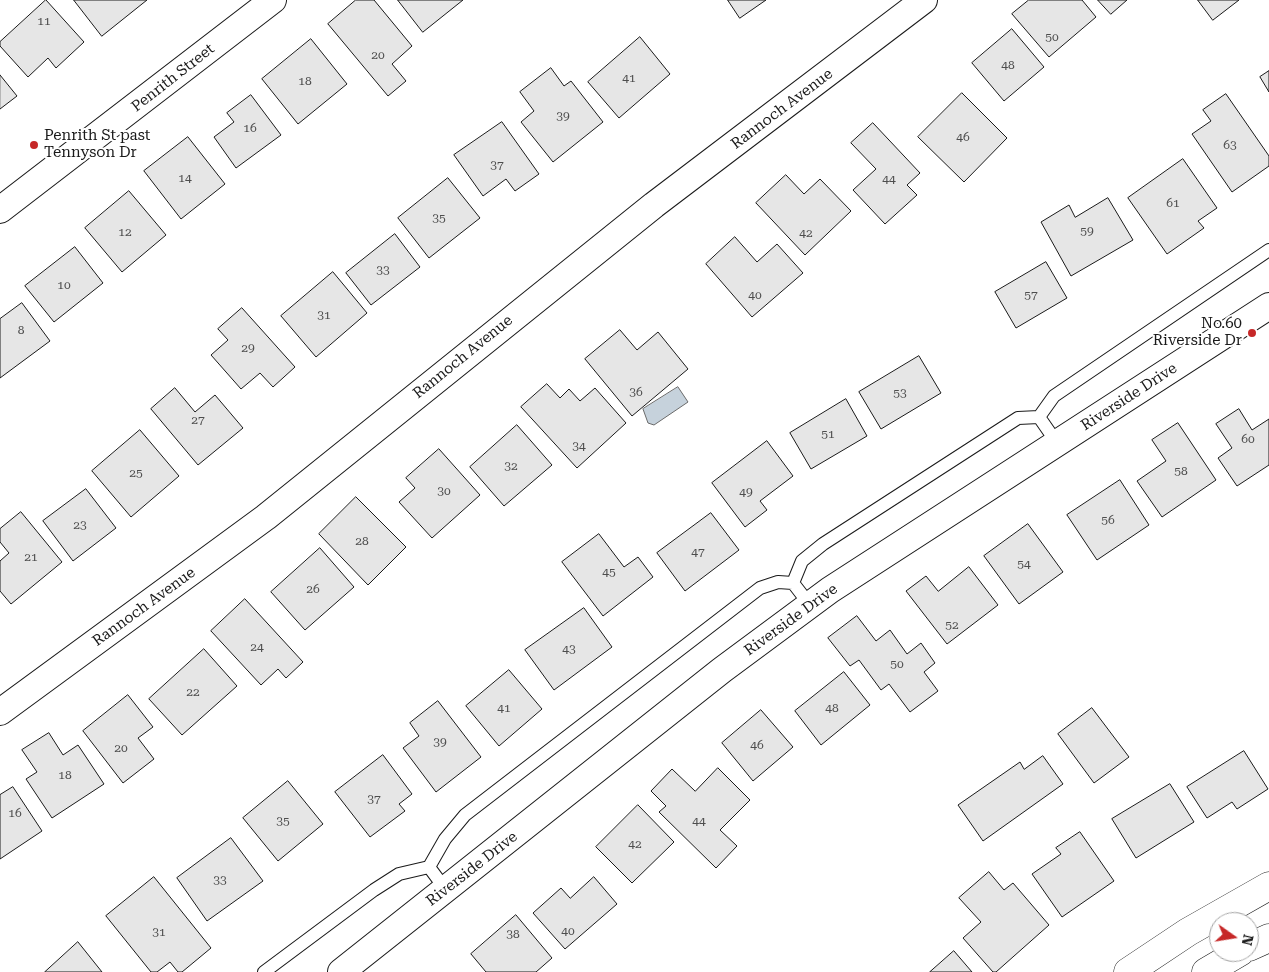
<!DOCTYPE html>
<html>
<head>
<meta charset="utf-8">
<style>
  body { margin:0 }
  #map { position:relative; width:1269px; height:972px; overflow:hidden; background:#fff; font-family:"Roboto Serif",serif }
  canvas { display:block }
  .north { position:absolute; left:1209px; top:912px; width:50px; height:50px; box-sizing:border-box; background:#fff; border:1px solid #a3a3a3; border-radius:50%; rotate:103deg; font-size:14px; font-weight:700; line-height:20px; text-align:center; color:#1a1a1a }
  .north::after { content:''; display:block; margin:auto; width:18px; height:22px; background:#c62828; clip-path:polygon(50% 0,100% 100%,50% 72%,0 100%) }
</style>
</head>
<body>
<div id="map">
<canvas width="1269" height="972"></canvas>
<div class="north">N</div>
</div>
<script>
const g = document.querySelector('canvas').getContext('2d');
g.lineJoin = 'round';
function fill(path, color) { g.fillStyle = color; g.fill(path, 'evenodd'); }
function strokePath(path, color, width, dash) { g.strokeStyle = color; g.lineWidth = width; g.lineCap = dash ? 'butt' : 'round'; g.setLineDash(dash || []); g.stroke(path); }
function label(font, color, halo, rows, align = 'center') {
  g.font = font + ' "Roboto Serif",serif'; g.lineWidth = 4; g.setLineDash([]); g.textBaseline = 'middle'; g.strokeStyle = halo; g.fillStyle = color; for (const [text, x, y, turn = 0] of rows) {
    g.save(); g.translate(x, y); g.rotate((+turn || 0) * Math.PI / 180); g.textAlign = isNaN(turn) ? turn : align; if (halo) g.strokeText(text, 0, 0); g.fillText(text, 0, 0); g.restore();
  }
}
const water = new Path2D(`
  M678 387 688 402 654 425 648 423 643 409Z`);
const building = new Path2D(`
  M46 0 84 42 56 68 48 58 28 77 0 46V42Z
  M74 0H147L102 36Z
  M356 0H374L412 46 392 64 406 81 388 96 328 24Z
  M398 0H463L423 32Z
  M728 0H766L740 18Z
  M1029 0H1082L1096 17 1049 57 1012 14Z
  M1098 0H1127L1111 14Z
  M1198 0H1239L1213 20Z
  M1012 29 1044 67 1004 101 972 63Z
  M640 37 670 74 619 118 588 82Z
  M311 39 347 84 298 124 262 79Z
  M551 68 564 86 571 81 603 122 553 162 521 122 534 111 520 92Z
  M1269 71V92L1260 77Z
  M0 75 17 96 0 109Z
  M962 93 1007 138 964 182 918 137Z
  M1226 94 1269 156V166L1232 192 1192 134 1211 121 1203 110Z
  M251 95 281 135 236 168 214 137 234 122 227 113Z
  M502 122 539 174 515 191 506 179 483 196 454 155Z
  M873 123 920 173 907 185 917 195 885 224 853 190 876 169 851 143Z
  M188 137 225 184 181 219 144 171Z
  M1183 159 1217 208 1198 221 1204 228 1167 254 1128 198Z
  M786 175 804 194 820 179 851 211 805 255 756 203Z
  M448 178 480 218 429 258 398 218Z
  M129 191 166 235 122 272 85 228Z
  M1108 198 1133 240 1071 276 1041 222 1069 205 1075 217Z
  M395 234 420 267 371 305 346 273Z
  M735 237 757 262 777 244 803 273 752 317 706 264Z
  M75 247 103 283 54 322 25 286Z
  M1046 262 1067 298 1016 328 995 292Z
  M333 272 367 313 316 357 281 316Z
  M22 303 50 341 0 378V319Z
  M242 308 295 367 273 387 260 373 241 389 211 355 228 340 218 329Z
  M620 330 637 350 658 332 688 369 632 416 585 359Z
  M919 356 941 393 881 429 859 392Z
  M547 384 560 398 569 389 580 401 595 388 626 423 577 468 521 407Z
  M175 388 195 412 215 395 243 428 198 465 151 409Z
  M846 399 867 436 811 469 790 433Z
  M1239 409 1252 430 1269 419V465L1237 486 1218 458 1232 448 1216 424Z
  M1178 423 1216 480 1162 517 1137 481 1166 461 1152 440Z
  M517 425 552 465 504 506 470 467Z
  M140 430 179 476 131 517 92 471Z
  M767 441 793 476 760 501 767 510 745 527 712 483Z
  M439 449 480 495 432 538 399 502 415 488 406 478Z
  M1120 480 1149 525 1097 560 1067 515Z
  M86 489 116 528 73 561 43 521Z
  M356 497 406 547 368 585 319 534Z
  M21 512 62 562 11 604 0 591V561L9 553 0 542V529Z
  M711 513 739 550 685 591 657 553Z
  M1028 524 1063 572 1019 604 984 556Z
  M599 534 624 567 638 557 653 577 603 616 562 562Z
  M320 548 354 587 305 630 271 592Z
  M969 567 998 605 947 644 906 591 926 576 938 591Z
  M245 599 303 662 286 678 278 669 261 685 211 631Z
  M584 608 612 647 554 690 525 650Z
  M857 616 876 641 890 630 907 654 921 643 935 663 924 672 938 691 910 712 889 684 881 690 859 660 850 666 828 638Z
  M204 649 237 686 182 735 149 699Z
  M509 670 542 709 499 746 466 706Z
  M844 672 870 705 821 745 795 711Z
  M128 695 153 727 138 738 154 759 123 783 83 731Z
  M438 701 481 757 436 792 403 748 419 736 410 723Z
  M1092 708 1129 757 1094 783 1058 734Z
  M761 710 793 747 753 781 722 743Z
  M49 733 63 755 78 745 104 784 52 818 26 779 37 772 22 750Z
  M1244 751 1268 789 1237 809 1232 802 1207 818 1187 787Z
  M383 755 412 794 399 804 405 811 370 837 335 792Z
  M1043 756 1063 784 983 841 958 805 1020 762 1024 769Z
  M718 768 750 800 720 830 737 846 716 868 659 812 666 806 651 791 672 769 695 791Z
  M288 781 323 824 278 861 243 818Z
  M1170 784 1194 822 1136 858 1112 819Z
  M13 787 42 831 0 859V795Z
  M638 805 674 842 632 883 596 847Z
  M1080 832 1114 881 1062 917 1032 874 1061 854 1056 848Z
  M231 838 263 881 207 921 177 878Z
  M989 872 1004 890 1013 883 1049 925 996 972H993L963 938 981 922 959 898Z
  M154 877 211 948 182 972H178L170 962 157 972H151L106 916Z
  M594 877 617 904 565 949 533 913 561 888 570 898Z
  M516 915 552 958 536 972H486L471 954Z
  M78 942 102 972H45Z
  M954 951 972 972H930Z`);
const lane = new Path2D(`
  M1039 417 1054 396 1269 250
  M793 583 802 561 823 544 1018 418 1039 417 1057 443
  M429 867 445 839 465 815 760 588 778 582 793 583 810 605
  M264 972 374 890 399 874 429 867 446 890`);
const street = new Path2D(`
  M0 210 273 0
  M0 712 266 517 654 205 924 0
  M341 972 722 670 830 590 1269 306`);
const highway = new Path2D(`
  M1249 947 1269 938
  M1128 972 1188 932 1269 886
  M1206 972 1240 952`);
const markers = [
  [34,145,5,"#c62828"],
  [1252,333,5,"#c62828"]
];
const numberNames = [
  ["11",44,21],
  ["50",1052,37],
  ["20",378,55],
  ["48",1008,65],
  ["41",629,78],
  ["18",305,81],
  ["39",563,116],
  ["16",250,128],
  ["46",963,137],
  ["63",1230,145],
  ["37",497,165],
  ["14",185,178],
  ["44",889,179],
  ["61",1173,203],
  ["35",439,218],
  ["59",1087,231],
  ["12",125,232],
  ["42",806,233],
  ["33",383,270],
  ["10",64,285],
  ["40",755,295],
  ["57",1031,295],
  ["31",324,315],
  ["8",21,330],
  ["29",248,348],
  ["36",636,392],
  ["53",900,393],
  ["27",198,420],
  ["51",828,434],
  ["60",1248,439],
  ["34",579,446],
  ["32",511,466],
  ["58",1181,471],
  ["25",136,473],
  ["30",444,491],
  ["49",746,492],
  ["56",1108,520],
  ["23",80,525],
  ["28",362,541],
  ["47",698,552],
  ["21",31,557],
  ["54",1024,564],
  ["45",609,572],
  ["26",313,589],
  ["52",952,625],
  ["24",257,647],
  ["43",569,649],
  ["50",897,664],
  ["22",193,692],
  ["41",504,708],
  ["48",832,708],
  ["39",440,742],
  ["46",757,745],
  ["20",121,748],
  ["18",65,775],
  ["37",374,799],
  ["16",15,813],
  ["35",283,821],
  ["44",699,821],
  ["42",635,844],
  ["33",220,880],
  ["40",568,931],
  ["31",159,932],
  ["38",513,934]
];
const streetNames = [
  ["Penrith Street",173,78,-38],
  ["Rannoch Avenue",782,109,-37],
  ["Rannoch Avenue",463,357,-39],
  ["Riverside Drive",1129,397,-33],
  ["Rannoch Avenue",144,607,-36],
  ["Riverside Drive",791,620,-36],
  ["Riverside Drive",472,869,-38]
];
const poiNames = [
  ["Penrith St past",44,136],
  ["Tennyson Dr",44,153],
  ["No.60",1242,324,"right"],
  ["Riverside Dr",1242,341,"right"]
];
fill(water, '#c6d2dc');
strokePath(water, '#6a6a6a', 1);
fill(building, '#e6e6e6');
strokePath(building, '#1a1a1a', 1);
strokePath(lane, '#1a1a1a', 14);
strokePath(street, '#1a1a1a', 28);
strokePath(highway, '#1a1a1a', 29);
strokePath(lane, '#fff', 12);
strokePath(street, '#fff', 26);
strokePath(highway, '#fff', 28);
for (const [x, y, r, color] of markers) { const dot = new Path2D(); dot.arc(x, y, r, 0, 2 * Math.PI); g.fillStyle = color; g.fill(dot); strokePath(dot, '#fff', 2); }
label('12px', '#4d4d4d', null, numberNames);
label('15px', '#1a1a1a', '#fff', streetNames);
label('15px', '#1a1a1a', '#fff', poiNames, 'left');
</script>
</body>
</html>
